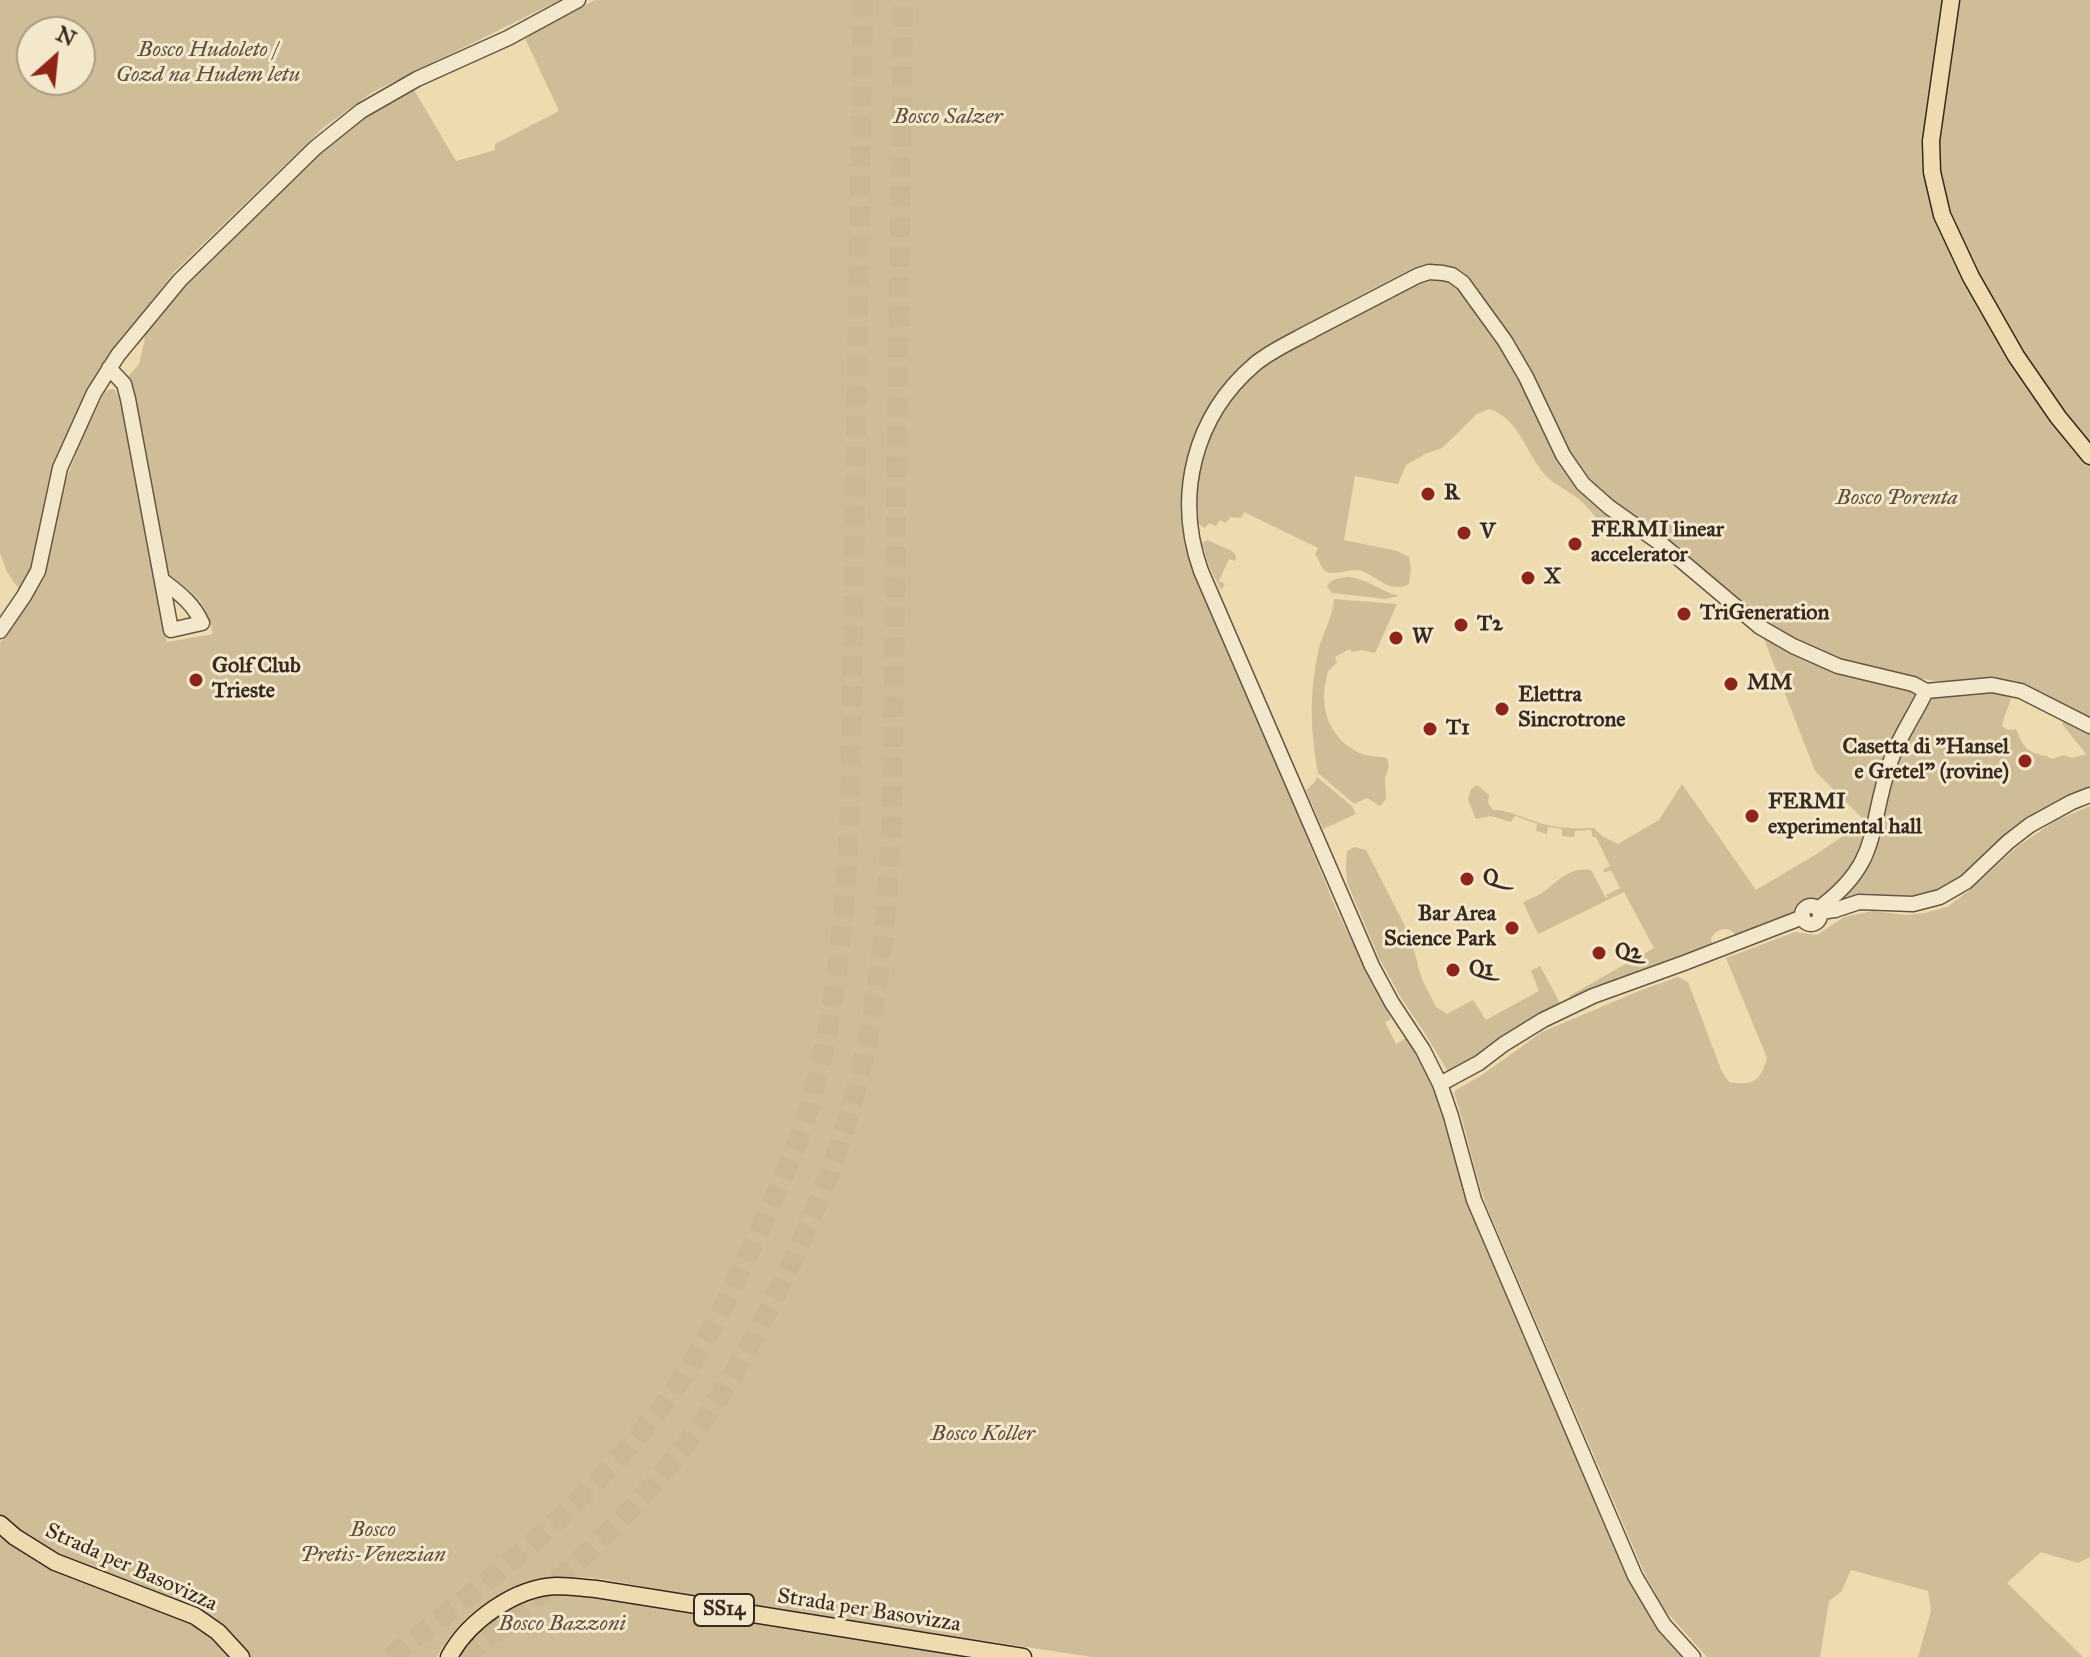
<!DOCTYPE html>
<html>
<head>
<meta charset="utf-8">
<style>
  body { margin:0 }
  #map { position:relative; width:2090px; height:1657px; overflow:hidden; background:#eedbb0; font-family:"IM FELL Great Primer",serif }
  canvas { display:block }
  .north { position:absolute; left:16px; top:16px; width:80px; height:80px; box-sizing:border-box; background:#f4e8cc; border:2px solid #a99c88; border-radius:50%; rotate:27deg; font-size:22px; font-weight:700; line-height:32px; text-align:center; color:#382921 }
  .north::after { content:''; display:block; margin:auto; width:28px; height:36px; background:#8f2418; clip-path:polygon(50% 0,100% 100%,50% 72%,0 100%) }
</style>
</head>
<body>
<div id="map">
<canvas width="2090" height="1657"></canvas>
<div class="north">N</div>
</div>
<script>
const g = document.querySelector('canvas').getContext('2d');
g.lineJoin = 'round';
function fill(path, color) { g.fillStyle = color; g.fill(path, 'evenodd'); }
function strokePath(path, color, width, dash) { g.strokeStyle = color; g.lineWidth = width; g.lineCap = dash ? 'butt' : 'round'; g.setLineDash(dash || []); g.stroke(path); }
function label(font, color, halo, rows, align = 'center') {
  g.font = font + ' "IM FELL Great Primer",serif'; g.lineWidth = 6; g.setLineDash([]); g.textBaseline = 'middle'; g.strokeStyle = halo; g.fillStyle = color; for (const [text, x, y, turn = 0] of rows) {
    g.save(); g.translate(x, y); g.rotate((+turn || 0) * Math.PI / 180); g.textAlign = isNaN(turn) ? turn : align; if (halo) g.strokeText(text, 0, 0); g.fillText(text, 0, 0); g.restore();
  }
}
const green = new Path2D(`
  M0 0H560L371 93 323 128 174 272 111 354 90 387 72 422 50 481 39 537 29 575 21 592 7 572 0 553ZM32 32H80V80H32Z
  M595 0H1944L1927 178 2054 421 2090 466V722L2019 687 2017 682 2006 680 2003 683H1950L1860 670 1814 650 1773 628 1595 489 1570 459 1522 354 1479 292 1459 273 1438 266 1413 268 1349 301 1277 342 1229 382 1213 401 1198 428 1188 458 1183 485 1181 513 1183 535 1195 578 1275 760 1337 911 1391 1019 1385 1022 1396 1044 1406 1038 1423 1062 1440 1099 1469 1206 1633 1584 1656 1624 1686 1657H1092L682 1595C632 1585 574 1567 524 1583 516 1586 509 1590 502 1594 472 1608 453 1629 437 1657H248L227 1634 77 1566 22 1536 0 1515V643L28 605 45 577 64 485 82 438 105 391 114 389C131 415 132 454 137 485 146 537 156 590 167 642L213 634C205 600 197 595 169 576L127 378 139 364 145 339 140 335 181 285 320 151 375 107 414 90 456 161 495 150V144L559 111 524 36Z
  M1956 0H2090V448L2022 355 1961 247 1939 183 1937 134Z
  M1436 280 1452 282 1469 299 1486 322 1528 393 1549 439 1626 524 1613 541C1603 527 1593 512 1581 501 1570 491 1554 485 1545 475 1526 453 1518 417 1489 409L1477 414 1442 448 1425 454 1406 465 1398 484 1355 476 1344 540 1397 551 1409 557 1411 568 1409 584C1390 594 1378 577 1362 571 1351 567 1333 578 1324 570 1321 567 1318 558 1315 554L1318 548 1244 512 1241 518 1231 517 1226 523 1220 520 1216 526 1209 523 1205 528 1199 524 1195 518V496L1204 449 1223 409 1245 382 1267 363 1418 283Z
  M1207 540 1232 551 1236 556 1235 561 1229 559 1219 581 1225 584 1221 590 1209 566 1202 543Z
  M1349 577C1367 579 1382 592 1399 596L1385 599 1332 593 1327 587C1330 578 1341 578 1349 577Z
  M1334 599 1397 604 1375 653 1361 650 1352 652 1350 649 1335 657 1337 662C1334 666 1330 669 1328 672 1327 674 1326 683 1325 685 1320 714 1334 743 1362 754 1370 757 1379 756 1387 758L1389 767 1385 777 1386 799 1380 806 1367 798 1354 804 1318 773C1310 731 1309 690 1319 648 1323 632 1333 616 1334 599Z
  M1762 634 1919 694 1858 865 1822 902 1804 901C1788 923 1762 929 1737 938 1732 925 1718 927 1711 938L1713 948 1571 999 1569 996 1654 948 1624 892 1538 934 1523 902C1528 900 1535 897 1540 894 1557 883 1568 866 1591 870L1606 898 1608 897 1606 895 1620 888 1611 870 1604 873V869L1610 866 1596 837H1593L1591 830 1575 831 1574 837 1562 836V829L1548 827 1547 834 1536 831 1537 824 1515 816 1511 822 1491 816 1476 819 1468 800 1471 789 1477 785 1489 795 1488 803 1493 810C1509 810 1521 817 1536 822 1554 828 1575 829 1594 828L1602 836 1618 844 1659 820 1682 784 1756 890 1815 855 1865 821 1815 771Z
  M1941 691 2012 692C2010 706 2004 713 2002 726L2008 730 2016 729C2020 738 2022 747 2032 752 2039 756 2045 754 2052 759L2064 755 2072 758 2086 754 2062 724 2066 719 2090 729V791L1970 874 1927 898 1830 904 1853 883 1894 759 1927 699Z
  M1317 777 1352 806 1356 814 1323 829 1306 790 1315 782Z
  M2090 806V1557L2078 1563 2041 1552 2007 1583 2083 1657H1918L1931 1611 1928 1591 1851 1570 1841 1592 1829 1601 1820 1657H1707L1663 1608 1645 1574 1487 1207C1473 1170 1467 1130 1454 1093L1456 1090 1482 1075 1542 1032 1639 991 1678 977 1688 982 1722 1072 1729 1082C1753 1086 1760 1082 1767 1058L1726 958 1795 932 1817 935 1844 917 1873 911 1906 915 1925 913 1947 907 1969 891 2018 846 2057 820Z
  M1354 847 1366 850 1406 928 1414 950 1421 977 1436 1007 1447 1014 1473 1000 1486 1020 1539 991 1531 971 1540 966 1561 1005 1508 1034 1449 1073 1422 1029 1401 998 1379 958 1347 882 1346 866 1347 851Z
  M0 1531C17 1547 35 1560 56 1570 116 1599 185 1605 232 1657H0Z
  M558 1593 648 1604 975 1657H456L486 1623 520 1602Z`);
const highwayTunnel = new Path2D(`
  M390 1657C492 1580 592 1500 669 1397 699 1357 722 1310 743 1265 766 1217 788 1170 805 1120 837 1023 844 915 850 814L863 0
  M463 1657C547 1592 629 1521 693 1435 724 1393 750 1347 773 1300 819 1210 855 1116 872 1016 884 950 888 883 892 817L903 0`);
const minor = new Path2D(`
  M109 368 124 384 128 399 171 630 202 623C193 603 179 593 162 580
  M0 631 24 596 38 571 60 468 94 393 118 355 180 280 315 148 361 111 417 79 508 38 578 0
  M1802 915a9 9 0 1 1 18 0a9 9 0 1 1-18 0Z
  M1818 909C1883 861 1867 829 1890 763 1899 736 1915 715 1926 691
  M1820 912 1835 910 1859 902 1913 904 1940 897 1966 882 2008 842 2030 825 2072 802 2090 795
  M1440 1084 1479 1063 1504 1044 1543 1020 1593 996 1684 963 1803 917
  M1693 1657 1664 1625 1635 1576 1474 1200 1451 1116 1440 1084 1423 1050 1392 1003 1372 966 1201 571C1174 496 1194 416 1255 364 1272 350 1293 341 1313 330 1348 312 1382 294 1417 276L1429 272 1443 273 1452 275 1463 283 1505 341 1526 377 1563 455 1583 484 1609 507 1664 546 1760 627 1793 646 1838 666 1913 684 1926 691 1992 685 2021 691 2090 726`);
const major = new Path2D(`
  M1951 0 1931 141 1932 172 1942 215 1971 277 2016 356 2058 417 2090 456
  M0 1524 15 1537 55 1562 195 1616 218 1632 241 1657
  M449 1657C468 1621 516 1587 557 1586 570 1586 583 1588 596 1589L1023 1657`);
const markers = [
  [1428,494,8,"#8f2418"],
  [1464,533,8,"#8f2418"],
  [1575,544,8,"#8f2418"],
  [1528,578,8,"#8f2418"],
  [1684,614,8,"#8f2418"],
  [1461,625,8,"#8f2418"],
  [1396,638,8,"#8f2418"],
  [196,680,8,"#8f2418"],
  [1731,684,8,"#8f2418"],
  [1502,709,8,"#8f2418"],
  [1430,729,8,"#8f2418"],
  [2025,761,8,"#8f2418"],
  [1752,816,8,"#8f2418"],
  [1467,879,8,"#8f2418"],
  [1512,928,8,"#8f2418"],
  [1599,953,8,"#8f2418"],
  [1453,970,8,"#8f2418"]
];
const shields = [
  [724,1610,60]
];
const shieldNames = [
  ["SS14",724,1610]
];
const parkNames = [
  ["Bosco Hudoleto /",208,51],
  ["Gozd na Hudem letu",208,76],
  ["Bosco Salzer",948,118],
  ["Bosco Porenta",1897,499],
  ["Bosco Koller",983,1435],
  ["Bosco",373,1531],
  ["Pretis-Venezian",373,1556],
  ["Bosco Bazzoni",562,1625]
];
const poiNames = [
  ["R",1444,494],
  ["FERMI linear",1591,531],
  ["accelerator",1591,556],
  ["V",1480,533],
  ["X",1544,578],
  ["TriGeneration",1700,614],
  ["T2",1477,625],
  ["W",1412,638],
  ["Golf Club",212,667],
  ["Trieste",212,692],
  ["MM",1747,684],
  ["Elettra",1518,696],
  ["Sincrotrone",1518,721],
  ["T1",1446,729],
  ["Casetta di \"Hansel",2009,748,"right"],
  ["e Gretel\" (rovine)",2009,773,"right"],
  ["FERMI",1768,803],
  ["experimental hall",1768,828],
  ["Q",1483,879],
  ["Bar Area",1496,915,"right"],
  ["Science Park",1496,940,"right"],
  ["Q2",1615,953],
  ["Q1",1469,970]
];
const streetNames = [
  ["Strada per Basovizza",131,1568,24],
  ["Strada per Basovizza",869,1611,9]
];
fill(green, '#cfbd98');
strokePath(highwayTunnel, '#cab793', 20, [20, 10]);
strokePath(minor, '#665645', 17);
strokePath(major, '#382921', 19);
strokePath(minor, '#f4e8cc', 14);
strokePath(major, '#eedbb0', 16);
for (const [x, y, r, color] of markers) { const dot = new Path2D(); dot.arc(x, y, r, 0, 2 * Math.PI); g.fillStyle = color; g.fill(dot); strokePath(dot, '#f4e8cc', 3); }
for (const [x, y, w] of shields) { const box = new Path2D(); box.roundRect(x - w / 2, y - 16, w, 32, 6); g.fillStyle = '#f4e8cc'; g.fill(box); strokePath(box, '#382921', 2); }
label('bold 20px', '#382921', null, shieldNames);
label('italic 22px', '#5e4e3f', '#f4e8cc', parkNames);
label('bold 22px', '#382921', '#f4e8cc', poiNames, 'left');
label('22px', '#382921', '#f4e8cc', streetNames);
</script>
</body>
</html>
